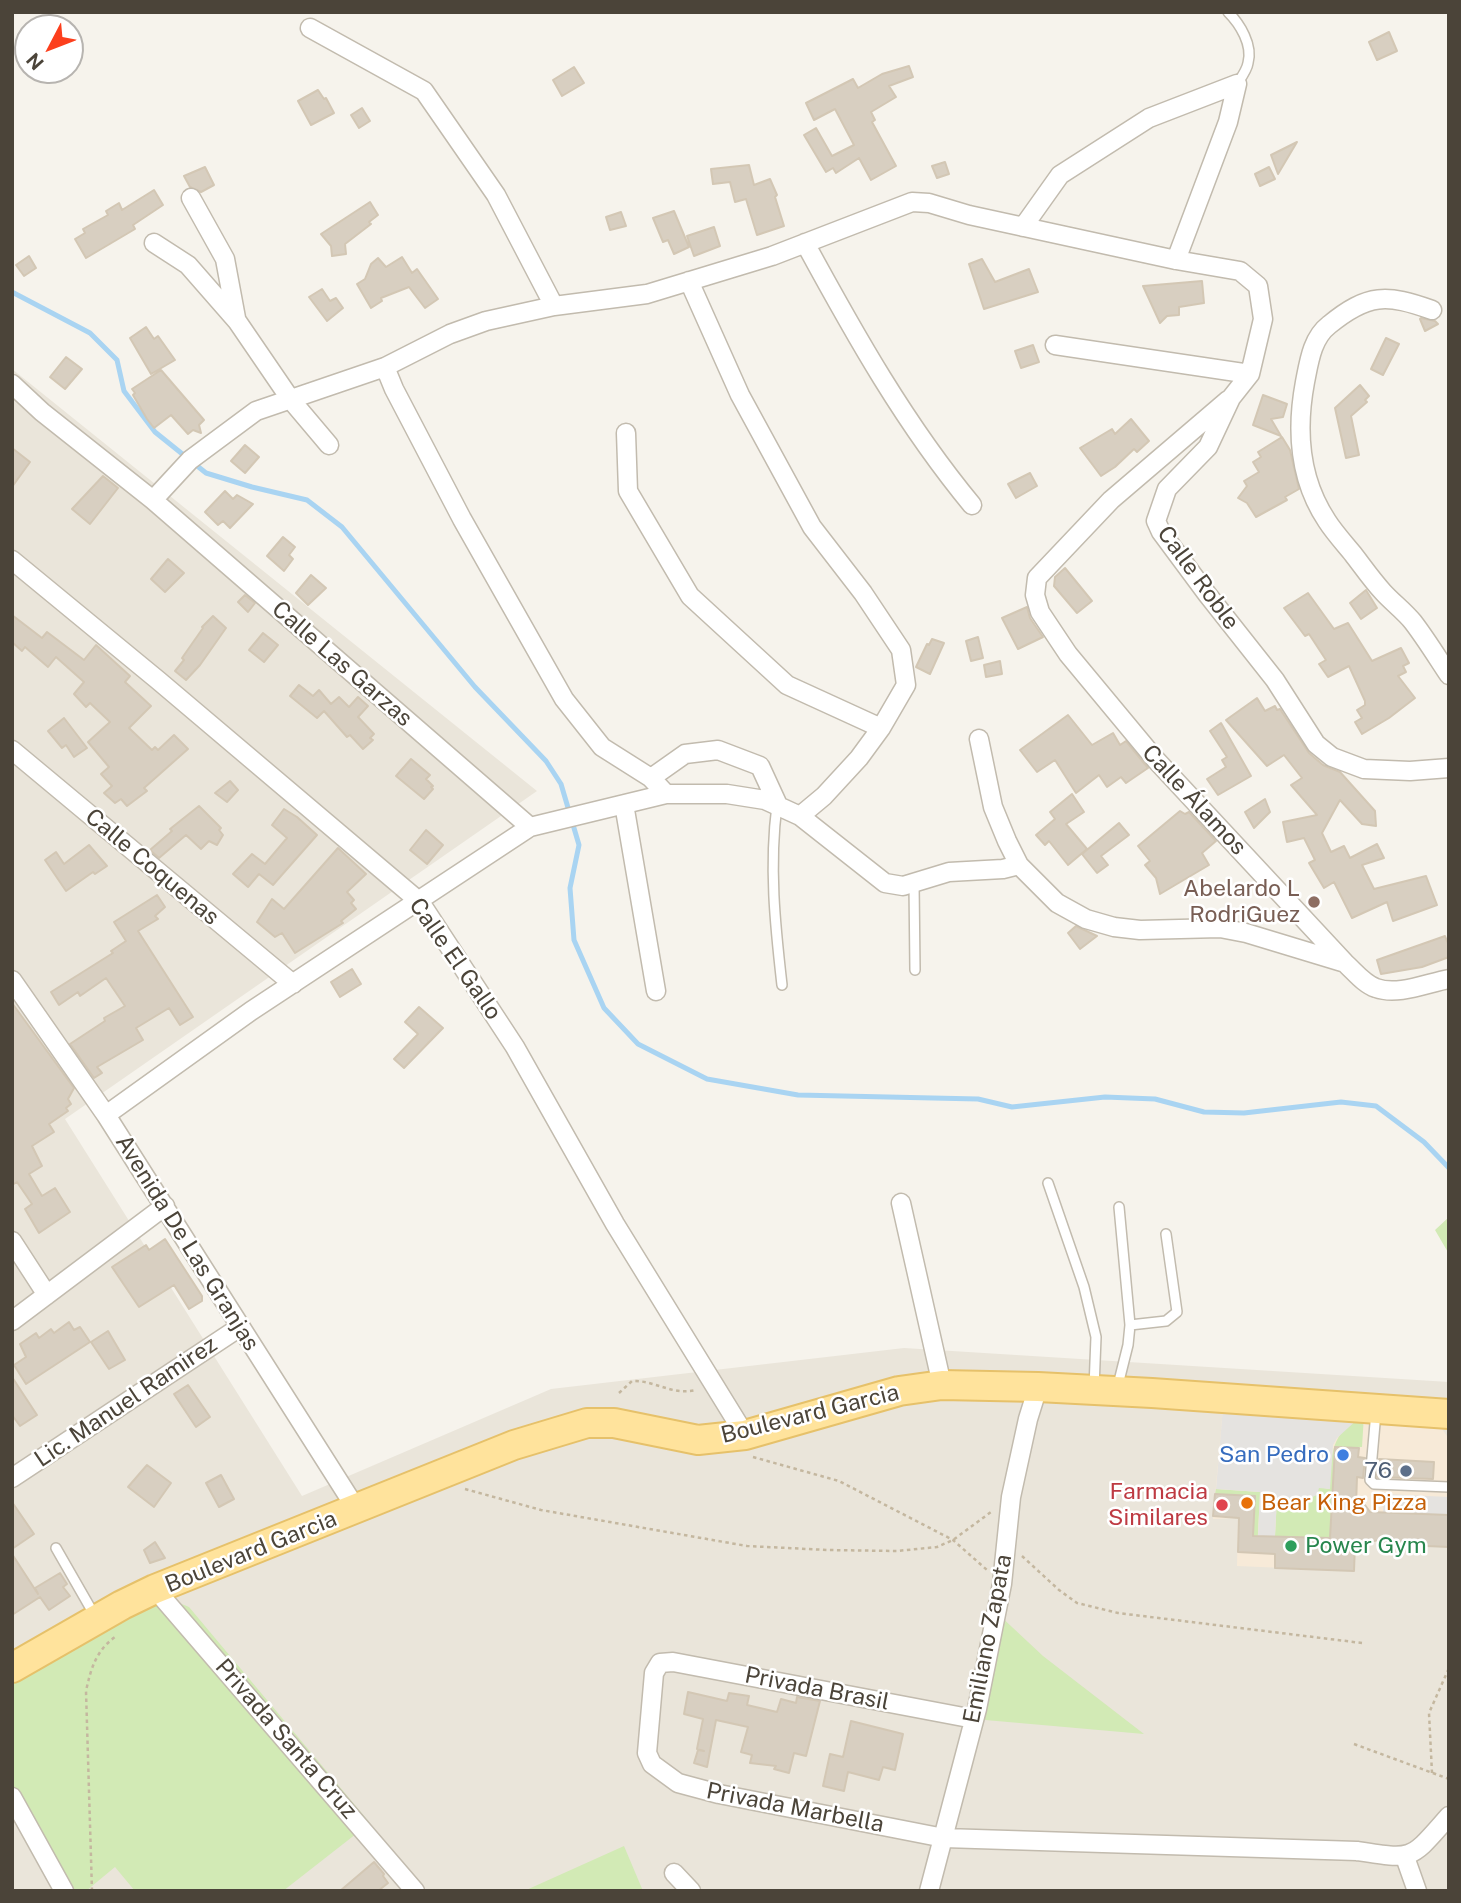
<!DOCTYPE html>
<html>
<head>
<meta charset="utf-8">
<style>
  body { margin:0 }
  #map { position:relative; width:1461px; height:1903px; overflow:hidden; background:#f6f3ec; font-family:"Public Sans",sans-serif }
  canvas { display:block }
  .frame { position:absolute; inset:0; border:14px solid #4b4439; pointer-events:none }
  .north { position:absolute; left:14px; top:14px; width:70px; height:70px; box-sizing:border-box; background:#fff; border:2px solid #b7b4b0; border-radius:50%; rotate:228deg; font-size:19px; font-weight:700; line-height:28px; text-align:center; color:#4b4439 }
  .north::after { content:''; display:block; margin:auto; width:24px; height:32px; background:#fc3f1d; clip-path:polygon(50% 0,100% 100%,50% 72%,0 100%) }
</style>
</head>
<body>
<div id="map">
<canvas width="1461" height="1903"></canvas>
<div class="frame"></div>
<div class="north">N</div>
</div>
<script>
const g = document.querySelector('canvas').getContext('2d');
g.lineJoin = 'round';
function fill(path, color) { g.fillStyle = color; g.fill(path, 'evenodd'); }
function strokePath(path, color, width, dash) { g.strokeStyle = color; g.lineWidth = width; g.lineCap = dash ? 'butt' : 'round'; g.setLineDash(dash || []); g.stroke(path); }
function label(font, color, halo, rows, align = 'center') {
  g.font = font + ' "Public Sans",sans-serif'; g.lineWidth = 5; g.setLineDash([]); g.textBaseline = 'middle'; g.strokeStyle = halo; g.fillStyle = color; for (const [text, x, y, turn = 0] of rows) {
    g.save(); g.translate(x, y); g.rotate((+turn || 0) * Math.PI / 180); g.textAlign = isNaN(turn) ? turn : align; if (halo) g.strokeText(text, 0, 0); g.fillText(text, 0, 0); g.restore();
  }
}
const residential = new Path2D(`
  M12 369 537 791 65 1119 302 1496 551 1389 904 1348 1449 1382V1891H12Z`);
const commercial = new Path2D(`
  M1223 1407 1436 1420 1449 1439V1547L1371 1542 1356 1543 1354 1571 1237 1566 1238 1518 1213 1519Z`);
const green = new Path2D(`
  M1449 1217V1254L1435 1230Z
  M1364 1415 1362 1447H1335L1338 1555 1316 1538 1275 1536 1277 1497 1310 1498 1319 1487 1329 1489C1332 1454 1329 1434 1364 1415Z
  M1216 1489 1260 1492 1257 1553H1252L1255 1496 1215 1494Z
  M138 1586 189 1607 370 1823 283 1891H135L115 1867 86 1891H65L27 1817 12 1783V1658Z
  M997 1613 1043 1656 1144 1734 974 1719Z
  M624 1846 643 1891H524Z`);
const parking = new Path2D(`
  M1223 1407 1359 1418 1337 1438 1333 1445 1330 1489 1319 1488 1317 1495 1310 1498H1277L1275 1536H1258L1260 1492 1216 1489Z
  M1384 1494 1449 1497V1515L1383 1513Z`);
const stream = new Path2D(`
  M12 292 90 333 117 360 124 391 155 432 206 473 252 487 307 500 342 527 475 687 546 761 561 784 579 845 570 888 574 940 604 1008 638 1044 707 1079 798 1095 978 1099 1012 1107 1105 1097 1155 1099 1204 1112 1244 1113 1341 1102 1376 1106 1424 1142 1449 1168`);
const building = new Path2D(`
  M1389 32 1397 51 1377 60 1369 42Z
  M909 66 913 77 889 86 896 97 871 112 875 120 872 122 896 166 871 180 859 158 836 173 833 168 826 172 804 135 816 128 832 156 854 145 835 109 814 120 806 103 853 79 858 88 882 74Z
  M574 67 584 83 562 96 553 80Z
  M318 90 324 99 326 98 334 113 311 125 298 101Z
  M362 108 370 121 359 128 351 115Z
  M1297 142 1278 174 1271 155Z
  M945 162 949 174 937 178 932 166Z
  M749 165 754 185 770 179 777 195 775 197 784 226 757 235 746 199 735 202 730 182 713 184 711 169Z
  M205 167 214 185 201 192 190 187 184 176Z
  M1269 167 1275 179 1260 186 1255 174Z
  M154 190 163 205 133 225 135 229 86 258 75 239 85 233 83 229 108 215 106 211 119 203 122 210Z
  M370 202 378 215 369 222 371 224 345 244 346 254 332 256 331 246 321 234Z
  M674 211 689 247 674 254 668 240 663 242 653 218Z
  M621 212 626 226 610 230 606 217Z
  M714 227 720 246 694 256 687 236Z
  M29 256 36 268 24 276 16 265Z
  M402 257 412 273 417 269 438 299 425 308 409 287 381 298 382 301 371 308 357 284 365 279 371 264 378 258 386 267Z
  M982 259 995 282 1029 269 1038 292 984 309 969 264Z
  M1202 281 1204 303 1179 307V315L1167 316 1160 323 1143 286Z
  M322 289 330 301 336 298 343 308 327 321 309 297Z
  M1421 318 1435 321 1438 324 1425 331 1420 319Z
  M146 327 154 339 158 336 175 360 151 374 130 338Z
  M1386 338 1399 344 1383 375 1371 369Z
  M1033 345 1039 362 1021 368 1015 351Z
  M66 357 82 369 65 389 50 377Z
  M161 370 204 420 199 425 201 433 193 430 188 434 171 415 154 428 147 419 133 395 135 393 132 389Z
  M1360 385 1369 396 1365 400 1367 402 1351 416 1359 455 1346 458 1335 408Z
  M1263 395 1287 404 1283 417 1271 419 1281 436 1253 425Z
  M1131 419 1149 441 1137 452 1134 449 1115 467 1101 476 1080 448 1112 429 1115 434Z
  M1282 437 1290 450 1299 489 1285 497 1287 500 1256 517 1247 503 1238 498 1247 486 1244 481 1259 472 1253 462 1261 457 1258 452Z
  M245 445 259 457 245 473 231 461Z
  M12 448 30 462 12 487Z
  M1030 473 1037 486 1016 498 1008 484Z
  M103 476 118 488 90 524 72 509Z
  M225 491 233 499 237 495 253 504 230 528 223 521 218 525 205 512Z
  M283 537 295 547 289 555 293 559 284 571 267 556Z
  M168 559 184 573 165 592 151 579Z
  M1065 568 1092 601 1077 613 1054 586 1055 577Z
  M311 575 326 588 308 605 296 593Z
  M1366 590 1377 608 1361 619 1350 603Z
  M1308 593 1334 629 1348 623 1372 661 1401 648 1409 663 1403 666 1406 672 1398 676 1415 698 1389 718 1362 734 1355 722 1362 718 1357 710 1365 705V701L1349 666 1328 677 1319 664 1326 660 1309 634 1305 636 1284 608Z
  M245 595 255 603 248 612 238 602Z
  M1027 607 1030 618 1043 637 1018 649 1002 618Z
  M12 615 42 638 47 632 84 660 96 645 130 676 125 682 151 706 129 728 152 750 155 747 158 750 174 735 188 749 144 788 147 791 127 806 121 799 115 803 104 793 112 786 101 774 109 767 88 742 110 722 90 703 86 707 74 694 84 682 56 657 48 667 25 647 22 651 12 642Z
  M213 616 226 628 200 665 186 680 175 671 184 660 182 658 203 628 202 627Z
  M263 633 278 645 264 662 249 650Z
  M978 637 983 658 971 661 966 641Z
  M932 639 944 643 930 674 916 667 927 644 929 645Z
  M1000 661 1002 674 986 677 984 665Z
  M299 685 313 696 319 690 331 704 339 697 349 707 358 697 368 706 358 717 374 734 370 738 373 740 363 749 350 735 347 737 324 711 317 718 290 696Z
  M1257 698 1265 711 1275 706 1277 710 1280 709 1309 753 1323 765 1340 772 1375 811 1376 826 1362 824 1340 800 1322 833 1331 852 1344 846 1350 858 1377 844 1384 858 1362 865 1374 889 1426 876 1437 905 1393 921 1387 902 1352 918 1334 882 1324 888 1309 863 1315 860 1304 838 1287 842 1283 822 1317 815 1291 785 1302 778 1284 755 1267 766 1226 720Z
  M1068 715 1092 745 1113 733 1120 745 1126 741 1148 768 1126 783 1121 777 1107 787 1099 775 1076 793 1055 760 1037 772 1020 750Z
  M64 718 87 748 74 757 66 745 62 748 48 731Z
  M1221 723 1251 776 1218 795 1207 779 1226 767 1222 760 1227 757 1210 731Z
  M411 759 430 775 426 779 433 786 431 787 433 789 424 799 396 776Z
  M230 781 238 790 227 802 215 793Z
  M1072 794 1084 812 1066 824 1087 849 1068 865 1049 841 1045 845 1036 835 1055 819 1050 812Z
  M1265 799 1270 812 1254 828 1245 812Z
  M199 806 221 828 219 830 223 835 217 845 209 841 201 849 186 835 159 858 150 850 172 831 170 829Z
  M284 809 297 817 317 835 273 885 259 874 248 887 233 874 252 854 265 864 287 838 272 825Z
  M1180 811 1185 814 1189 812 1216 841 1202 853 1209 865 1160 894 1156 878 1145 865 1150 861 1138 846Z
  M1119 823 1129 835 1101 856 1108 865 1097 873 1082 854Z
  M426 830 443 845 427 864 410 850Z
  M89 845 107 866 95 874 93 872 66 891 45 860 56 852 64 864Z
  M338 848 366 874 347 892 354 900 351 903 356 909 341 921 343 923 295 953 282 933 275 937 257 922 272 899 284 909Z
  M157 895 165 907 155 916 158 919 138 931 193 1017 180 1025 169 1008 136 1028 143 1040 97 1067 102 1073 94 1078 70 1044 105 1021 104 1018 125 1006 106 978 80 996 78 992 59 1005 51 992 113 953 111 951 126 941 114 922Z
  M1076 926 1097 936 1080 949 1068 933Z
  M1445 936 1449 946V957L1422 967 1381 974 1377 960Z
  M352 969 361 984 340 997 331 982Z
  M12 1003 74 1088 68 1099 71 1104 66 1108 68 1111 49 1124 54 1132 32 1146 42 1166 29 1174 42 1196 55 1188 70 1212 39 1233 25 1209 32 1204 17 1182 12 1185Z
  M419 1007 443 1028 404 1068 394 1059 418 1034 405 1022Z
  M165 1239 202 1296V1301L189 1309 174 1285 139 1307 112 1267 146 1245 149 1250Z
  M69 1322 74 1330 80 1327 90 1342 26 1384 14 1365 26 1357 20 1344 36 1333 39 1338 51 1329 54 1333Z
  M108 1331 125 1360 109 1369 91 1342Z
  M12 1377 37 1415 20 1426 12 1415Z
  M188 1385 210 1417 196 1427 174 1394Z
  M1335 1447 1359 1448 1358 1457 1365 1458 1363 1478 1357 1477 1356 1505H1365L1370 1512 1449 1515V1547L1382 1544V1540L1355 1543 1354 1571 1275 1568V1554L1238 1552 1239 1518 1213 1516 1215 1494 1255 1496 1253 1536 1330 1538Z
  M1379 1459 1434 1462 1433 1479 1377 1477Z
  M147 1465 171 1483 154 1507 128 1487Z
  M221 1475 234 1499 219 1507 206 1483Z
  M12 1502 34 1534 12 1549Z
  M155 1542 165 1558 150 1563 144 1550Z
  M12 1554 38 1594 35 1588 60 1573 67 1584 63 1587 70 1596 49 1610 40 1597 12 1615Z
  M688 1692 727 1701 729 1693 749 1696 747 1705 777 1712 781 1699 796 1703 797 1697 820 1701 806 1756 794 1753 789 1773 774 1769 776 1766 750 1763 752 1755 741 1752 748 1727 716 1720 707 1767 694 1763 698 1750 704 1751 697 1749 703 1719 684 1714Z
  M851 1721 903 1734 895 1770 883 1767 879 1780 848 1772 844 1791 823 1786 830 1754 843 1757Z
  M374 1862 384 1874 383 1876 388 1883 378 1891H340Z`);
const path = new Path2D(`
  M619 1393 632 1381C655 1380 672 1396 696 1390
  M753 1457 839 1481 953 1540 987 1570
  M465 1489 541 1510 747 1546 828 1550 897 1551 937 1547 953 1540 991 1512
  M1022 1556 1059 1590 1077 1603 1118 1613 1362 1643
  M1354 1744 1449 1779
  M1432 1773 1429 1713 1449 1668
  M92 1891 86 1691C91 1668 96 1651 115 1637`);
const lane = new Path2D(`
  M1228 12C1240 24 1253 45 1248 63 1247 70 1241 78 1237 84
  M777 805C769 866 775 924 782 985
  M914 883 915 970
  M1048 1183 1084 1287 1096 1337 1094 1388
  M1130 1325 1166 1321 1177 1312 1166 1234
  M1117 1389 1128 1345 1130 1325 1119 1207
  M1376 1412 1370 1480 1374 1484 1449 1487
  M56 1548 95 1616`);
const street = new Path2D(`
  M310 28 424 91 496 195 554 306
  M191 198 225 259 236 318
  M1023 227 1060 175 1149 118 1237 84
  M154 243 188 265 237 321 291 400 329 445
  M805 243C855 335 905 424 972 505
  M1176 260 1228 122 1237 84
  M689 281 740 395 812 527 863 593 901 650 906 685 881 728 859 758 824 796 800 816
  M1432 310C1387 294 1368 293 1329 325 1312 338 1309 362 1305 382 1296 430 1299 479 1327 521 1334 532 1344 543 1353 554 1363 567 1372 580 1383 592 1392 602 1404 611 1413 622 1426 639 1437 657 1449 675
  M1055 345 1250 374
  M385 367 394 389 462 519 564 699 602 747 651 778 666 794
  M12 384 42 412 153 500 530 827
  M1228 400 1111 500 1037 578 1035 595 1040 612 1068 654 1156 760 1345 963C1355 972 1364 984 1376 988 1398 996 1427 983 1449 979
  M626 433 628 491 690 596 787 685 881 728
  M153 500 190 460 256 411 385 367 450 334 486 321 554 306 647 294 772 256 912 202 929 203 969 215 1176 260 1240 271 1258 286 1263 319 1250 374 1231 398 1208 447 1167 489 1156 521 1161 532 1207 594 1275 680 1316 744 1332 757 1364 769 1410 771 1449 768
  M12 560 159 681 420 902 515 1047 615 1224 745 1435
  M979 739 993 807 1007 841 1019 865 1057 903 1086 919 1114 927 1140 930 1220 928 1246 933 1345 963
  M12 750 293 984
  M651 778 685 754 718 750 760 766 777 803
  M624 804 656 991
  M12 980 106 1115 357 1510
  M106 1115 251 1011 530 827 666 794H727L765 800 800 816 885 883 903 886 949 872 1003 869 1019 865
  M901 1203 942 1385
  M12 1241 47 1295
  M12 1321 165 1206
  M12 1478 240 1327
  M155 1589 415 1891
  M974 1719 673 1662 660 1663 654 1673 647 1753 652 1764 678 1783 719 1794 944 1838 1357 1851C1415 1860 1410 1860 1449 1816
  M12 1797 64 1891
  M1405 1857 1417 1891
  M674 1873 691 1891
  M929 1891 977 1709 1002 1584 1011 1497 1028 1419 1038 1387`);
const primary = new Path2D(`
  M12 1668 122 1605 155 1589 514 1445 587 1423H614L698 1440 745 1435 899 1391 942 1385 1038 1387 1152 1393 1449 1414`);
const markers = [
  [1314,902,7,"#8d6e63"],
  [1343,1455,7,"#3f7fe0"],
  [1406,1471,7,"#5c6f8a"],
  [1247,1503,7,"#e8710a"],
  [1222,1505,7,"#e0444e"],
  [1291,1546,7,"#2e9e5b"]
];
const streetNames = [
  ["Calle Roble",1198,578,54],
  ["Calle Las Garzas",342,664,41],
  ["Calle Álamos",1194,800,47],
  ["Calle Coquenas",152,867,40],
  ["Calle El Gallo",455,959,55],
  ["Avenida De Las Granjas",187,1243,58],
  ["Lic. Manuel Ramirez",126,1402,-34],
  ["Boulevard Garcia",810,1414,-14],
  ["Boulevard Garcia",251,1552,-22],
  ["Emiliano Zapata",988,1639,-79],
  ["Privada Brasil",817,1689,11],
  ["Privada Santa Cruz",286,1739,49],
  ["Privada Marbella",795,1808,11]
];
const educationNames = [
  ["Abelardo L",1300,889],
  ["RodriGuez",1300,915]
];
const shopNames = [
  ["San Pedro",1329,1455]
];
const serviceNames = [
  ["76",1392,1471]
];
const healthNames = [
  ["Farmacia",1208,1492],
  ["Similares",1208,1518]
];
const foodNames = [
  ["Bear King Pizza",1261,1503]
];
const leisureNames = [
  ["Power Gym",1305,1546]
];
fill(residential, '#eae5da');
fill(commercial, '#f7ead8');
fill(green, '#d2eab5');
fill(parking, '#e5e3e0');
strokePath(stream, '#a9d4f2', 5);
fill(building, '#d8cfc1');
strokePath(building, '#d3c7b4', 2);
strokePath(lane, '#c2bbae', 12);
strokePath(street, '#c2bbae', 21);
strokePath(primary, '#e6c16a', 32);
strokePath(path, '#c4b79f', 2.5, [3.5, 3.5]);
strokePath(lane, '#fff', 9);
strokePath(street, '#fff', 18);
strokePath(primary, '#ffe39c', 28);
for (const [x, y, r, color] of markers) { const dot = new Path2D(); dot.arc(x, y, r, 0, 2 * Math.PI); g.fillStyle = color; g.fill(dot); strokePath(dot, '#fff', 2.5); }
label('23px', '#4b4439', '#fff', streetNames);
label('23px', '#785e54', '#fff', educationNames, 'right');
label('23px', '#366cbe', '#fff', shopNames, 'right');
label('23px', '#4e5e75', '#fff', serviceNames, 'right');
label('23px', '#be3a42', '#fff', healthNames, 'right');
label('23px', '#c56008', '#fff', foodNames, 'left');
label('23px', '#27864d', '#fff', leisureNames, 'left');
</script>
</body>
</html>
